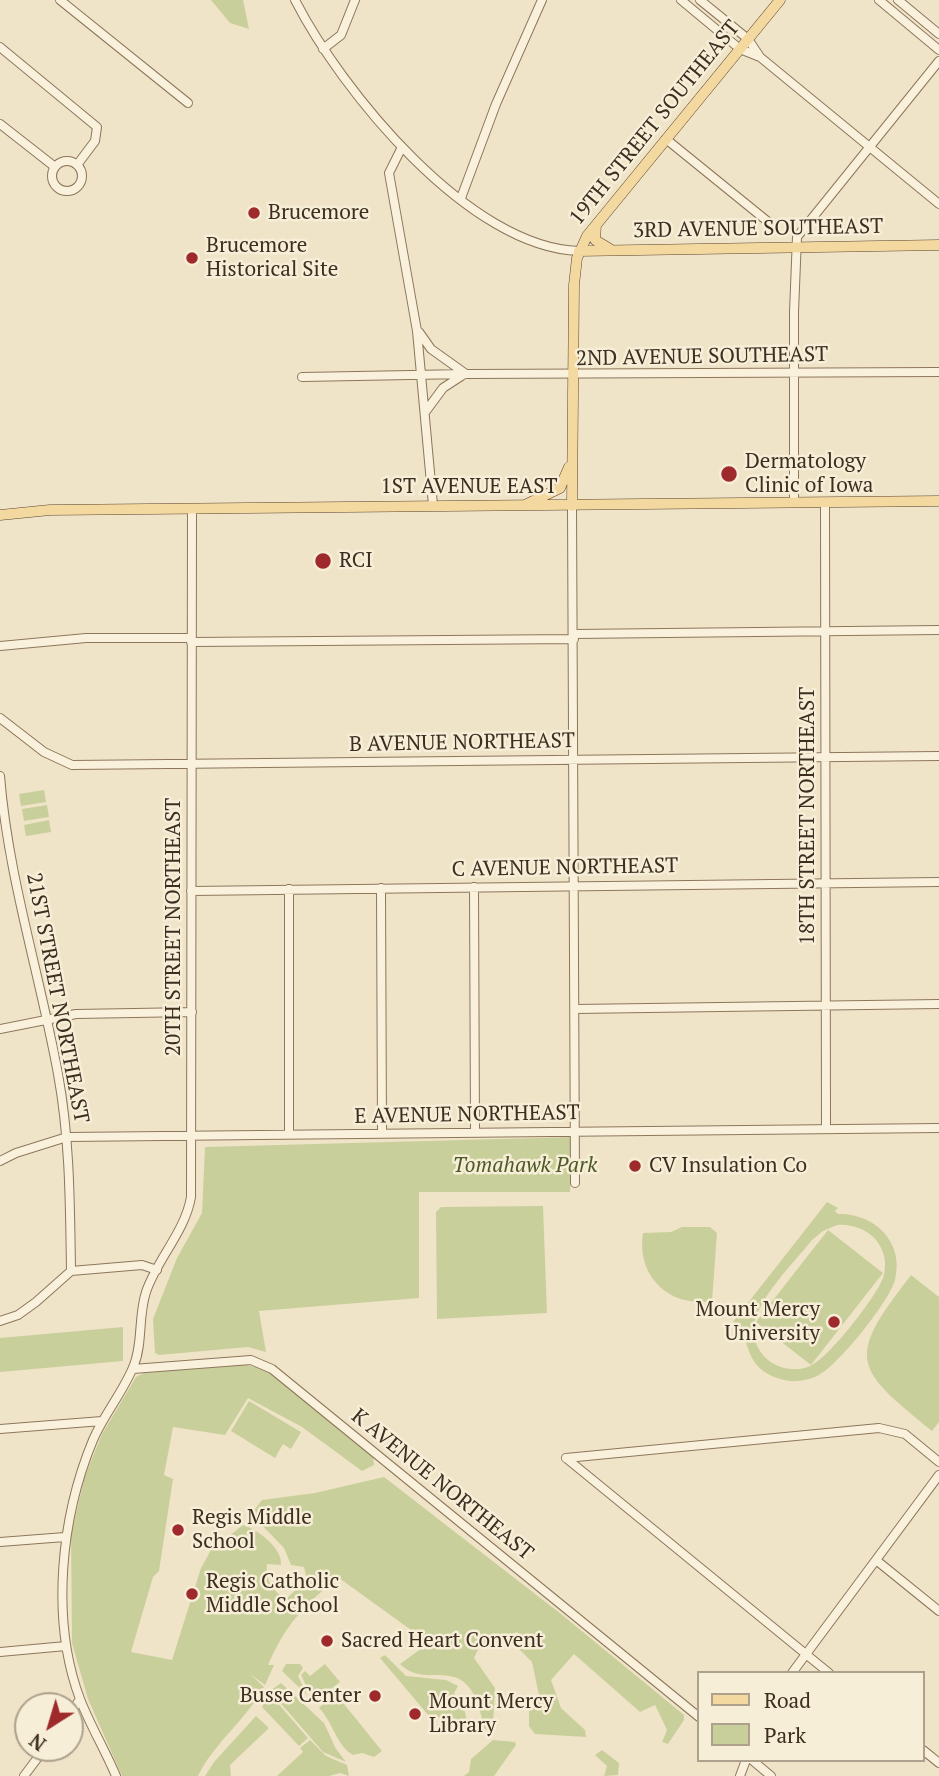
<!DOCTYPE html>
<html>
<head>
<meta charset="utf-8">
<style>
  body { margin:0 }
  #map { position:relative; width:939px; height:1776px; overflow:hidden; background:#f0e4c8; font-family:"PT Serif",serif }
  canvas { display:block }
  .legend { position:absolute; left:697px; top:1671px; width:228px; height:91px; box-sizing:border-box; background:#f7eed8; border:2px solid #ada18e; margin:0; padding:9px 12px; list-style:none; font-size:21px; color:#3d2e20 }
  .legend li { display:flex; align-items:center; gap:14px; height:35px }
  .legend b { width:35px; border:2px solid #ada18e }
  .north { position:absolute; left:14px; top:1692px; width:70px; height:70px; box-sizing:border-box; background:#f7eed8; border:2px solid #ada18e; border-radius:50%; rotate:217deg; font-size:19px; font-weight:700; line-height:28px; text-align:center; color:#3d2e20 }
  .north::after { content:''; display:block; margin:auto; width:24px; height:32px; background:#9e2a2b; clip-path:polygon(50% 0,100% 100%,50% 72%,0 100%) }
</style>
</head>
<body>
<div id="map">
<canvas width="939" height="1776"></canvas>
<ul class="legend">
<li><b style="height:9px;background:#f3d9a0"></b>Road</li>
<li><b style="height:19px;background:#c9cf9b"></b>Park</li>
</ul>
<div class="north">N</div>
</div>
<script>
const g = document.querySelector('canvas').getContext('2d');
g.lineJoin = 'round';
function fill(path, color) { g.fillStyle = color; g.fill(path, 'evenodd'); }
function strokePath(path, color, width, dash) { g.strokeStyle = color; g.lineWidth = width; g.lineCap = dash ? 'butt' : 'round'; g.setLineDash(dash || []); g.stroke(path); }
function label(font, color, halo, rows, align = 'center') {
  g.font = font + ' "PT Serif",serif'; g.lineWidth = 5; g.setLineDash([]); g.textBaseline = 'middle'; g.strokeStyle = halo; g.fillStyle = color; for (const [text, x, y, turn = 0] of rows) {
    g.save(); g.translate(x, y); g.rotate((+turn || 0) * Math.PI / 180); g.textAlign = isNaN(turn) ? turn : align; if (halo) g.strokeText(text, 0, 0); g.fillText(text, 0, 0); g.restore();
  }
}
const green = new Path2D(`
  M211 0H243L249 29 230 23Z
  M44 790 46 802 21 806 19 794Z
  M47 805 49 817 24 821 22 809Z
  M49 820 51 832 26 836 24 825Z
  M572 1137 570 1192H419V1298L259 1311 266 1352 248 1347 159 1355 155 1353 153 1319 177 1258 202 1213 205 1147Z
  M827 1202 838 1208 835 1211 838 1214C874 1213 905 1242 895 1280 889 1302 839 1364 819 1375 806 1382 790 1383 777 1378 741 1365 753 1338 733 1322ZM837 1225C866 1223 891 1245 884 1275 879 1294 828 1359 810 1366 799 1371 785 1370 774 1364 763 1358 755 1346 754 1334 750 1305 795 1262 812 1240L823 1231Z
  M543 1206 547 1313 437 1319 436 1212 441 1207Z
  M682 1227H710L717 1233 712 1301C669 1308 636 1276 643 1233L671 1232Z
  M828 1230 883 1273 811 1365 756 1322Z
  M911 1275 939 1297V1422L932 1431C853 1367 846 1359 911 1275Z
  M123 1327V1361L0 1372V1338Z
  M240 1364 261 1368 276 1377 373 1455 374 1465 362 1471 302 1427 248 1398 225 1435 173 1427 164 1475 173 1479 159 1571 153 1577 131 1652 172 1660 201 1568 211 1550 243 1525C257 1529 283 1548 281 1565L267 1564C265 1581 273 1589 285 1600L307 1579 304 1567 291 1565 284 1548 251 1514 262 1500 315 1493 384 1477 561 1614 684 1715V1720L668 1744 662 1742 667 1730 655 1705 640 1712 574 1654 551 1680 561 1708 585 1730 586 1737 535 1734 529 1726V1707L540 1700 532 1662 512 1642 521 1637 517 1632 479 1647 474 1658 495 1688 493 1725 488 1731 484 1728C469 1644 430 1694 400 1664L429 1643 339 1578C304 1604 285 1626 268 1665H274L265 1685 250 1674 264 1687C246 1720 214 1743 198 1776H122L88 1699 72 1643 71 1534 85 1476 102 1434 136 1377 144 1373Z
  M249 1401 301 1432 291 1449 283 1444 275 1458 231 1431Z
  M385 1655 406 1676 446 1680 458 1686 454 1693 463 1706 467 1720 429 1716 380 1658Z
  M286 1664H300L303 1668 298 1676 307 1695 282 1671Z
  M325 1664 340 1682 314 1702 301 1675 305 1671 310 1676Z
  M281 1683 324 1723 336 1749 346 1762 323 1752 270 1691Z
  M269 1693 308 1738 299 1746 262 1707Z
  M335 1693 382 1751 374 1757 362 1753 353 1755C336 1745 333 1722 319 1708Z
  M256 1716 269 1728 230 1765 231 1776H205L214 1762Z
  M310 1740 326 1756 347 1765 349 1776 340 1773 329 1776H277L303 1752 300 1748Z
  M493 1740 515 1742 516 1745 494 1776H464L469 1772 471 1759Z
  M602 1750 619 1763 618 1775 604 1776 607 1766 595 1755Z`);
const minor = new Path2D(`
  M60 0 188 103
  M295 0C341 90 469 248 579 251
  M681 0 740 49 760 57 939 204
  M700 0 748 39 760 57
  M879 0 939 50
  M898 0 939 34
  M0 47 97 127 95 141 77 165
  M323 49 341 35 355 0
  M0 124 55 167
  M666 139 772 225
  M401 149 389 173 417 331 433 505
  M52 176a15 15 0 1 1 30 0a15 15 0 1 1-30 0Z
  M461 198 496 104 542 0
  M419 332 431 349 466 374
  M302 377 466 374 939 372
  M426 411 443 388 463 375
  M794 503V312L797 237 939 61
  M825 503 826 1129
  M572 506 575 1183
  M574 634 939 630
  M191 642 574 639
  M0 646 86 638H191
  M0 718 44 752 72 765 939 756
  M0 776C8 877 40 975 58 1074 70 1139 70 1205 71 1271
  M474 887 475 1133
  M381 888 382 1133
  M289 889V1134
  M191 891 939 882
  M575 1009 939 1004
  M0 1029 76 1014 192 1012
  M0 1161 16 1153 67 1137 939 1128
  M0 1321 18 1315 36 1302 71 1271 142 1265 157 1270
  M133 1369 251 1360 272 1369 699 1717
  M0 1429 102 1421
  M566 1458 879 1428 905 1434 939 1462
  M566 1458 829 1673
  M0 1542 65 1537
  M876 1560 939 1611
  M0 1652 66 1646
  M792 1673 939 1475
  M70 1714 80 1699
  M923 1750 939 1763
  M752 1760 771 1776
  M24 1776 45 1748
  M116 1776C105 1750 90 1725 80 1699 50 1619 61 1517 93 1440 104 1414 124 1391 134 1365 143 1343 138 1316 146 1292 157 1259 185 1232 191 1197L192 509
  M740 1776 746 1760`);
const major = new Path2D(`
  M596 225 595 240 610 249
  M579 251 939 245
  M525 505 560 488 569 467
  M572 506 574 285 577 258 587 236 780 0
  M0 515 50 510 939 501`);
const markers = [
  [254,213,7,"#9e2a2b"],
  [192,258,7,"#9e2a2b"],
  [729,474,9,"#9e2a2b"],
  [323,561,9,"#9e2a2b"],
  [635,1166,7,"#9e2a2b"],
  [834,1322,7,"#9e2a2b"],
  [178,1530,7,"#9e2a2b"],
  [192,1594,7,"#9e2a2b"],
  [327,1641,7,"#9e2a2b"],
  [375,1696,7,"#9e2a2b"],
  [415,1714,7,"#9e2a2b"]
];
const streetNames = [
  ["19TH STREET SOUTHEAST",655,123,-51],
  ["3RD AVENUE SOUTHEAST",758,229,-1],
  ["2ND AVENUE SOUTHEAST",702,357,-1],
  ["1ST AVENUE EAST",469,487],
  ["B AVENUE NORTHEAST",462,743,-1],
  ["18TH STREET NORTHEAST",808,816,-90],
  ["C AVENUE NORTHEAST",565,868,-1],
  ["20TH STREET NORTHEAST",174,927,-90],
  ["21ST STREET NORTHEAST",57,998,79],
  ["E AVENUE NORTHEAST",467,1115,-1],
  ["K AVENUE NORTHEAST",442,1485,39]
];
const poiNames = [
  ["Brucemore",268,213],
  ["Brucemore",206,246],
  ["Historical Site",206,270],
  ["Dermatology",745,462],
  ["Clinic of Iowa",745,486],
  ["RCI",339,561],
  ["CV Insulation Co",649,1166],
  ["Mount Mercy",820,1310,"right"],
  ["University",820,1334,"right"],
  ["Regis Middle",192,1518],
  ["School",192,1542],
  ["Regis Catholic",206,1582],
  ["Middle School",206,1606],
  ["Sacred Heart Convent",341,1641],
  ["Busse Center",361,1696,"right"],
  ["Mount Mercy",429,1702],
  ["Library",429,1726]
];
const parkNames = [
  ["Tomahawk Park",525,1166]
];
fill(green, '#c9cf9b');
strokePath(minor, '#8d765c', 10);
strokePath(major, '#5b4430', 11);
strokePath(minor, '#faf1dc', 8);
strokePath(major, '#f3d9a0', 10);
for (const [x, y, r, color] of markers) { const dot = new Path2D(); dot.arc(x, y, r, 0, 2 * Math.PI); g.fillStyle = color; g.fill(dot); strokePath(dot, '#f7eed8', 2.5); }
label('21px', '#3d2e20', '#f7eed8', streetNames);
label('21px', '#3d2e20', '#f7eed8', poiNames, 'left');
label('italic 21px', '#4d5a26', '#f7eed8', parkNames);
</script>
</body>
</html>
